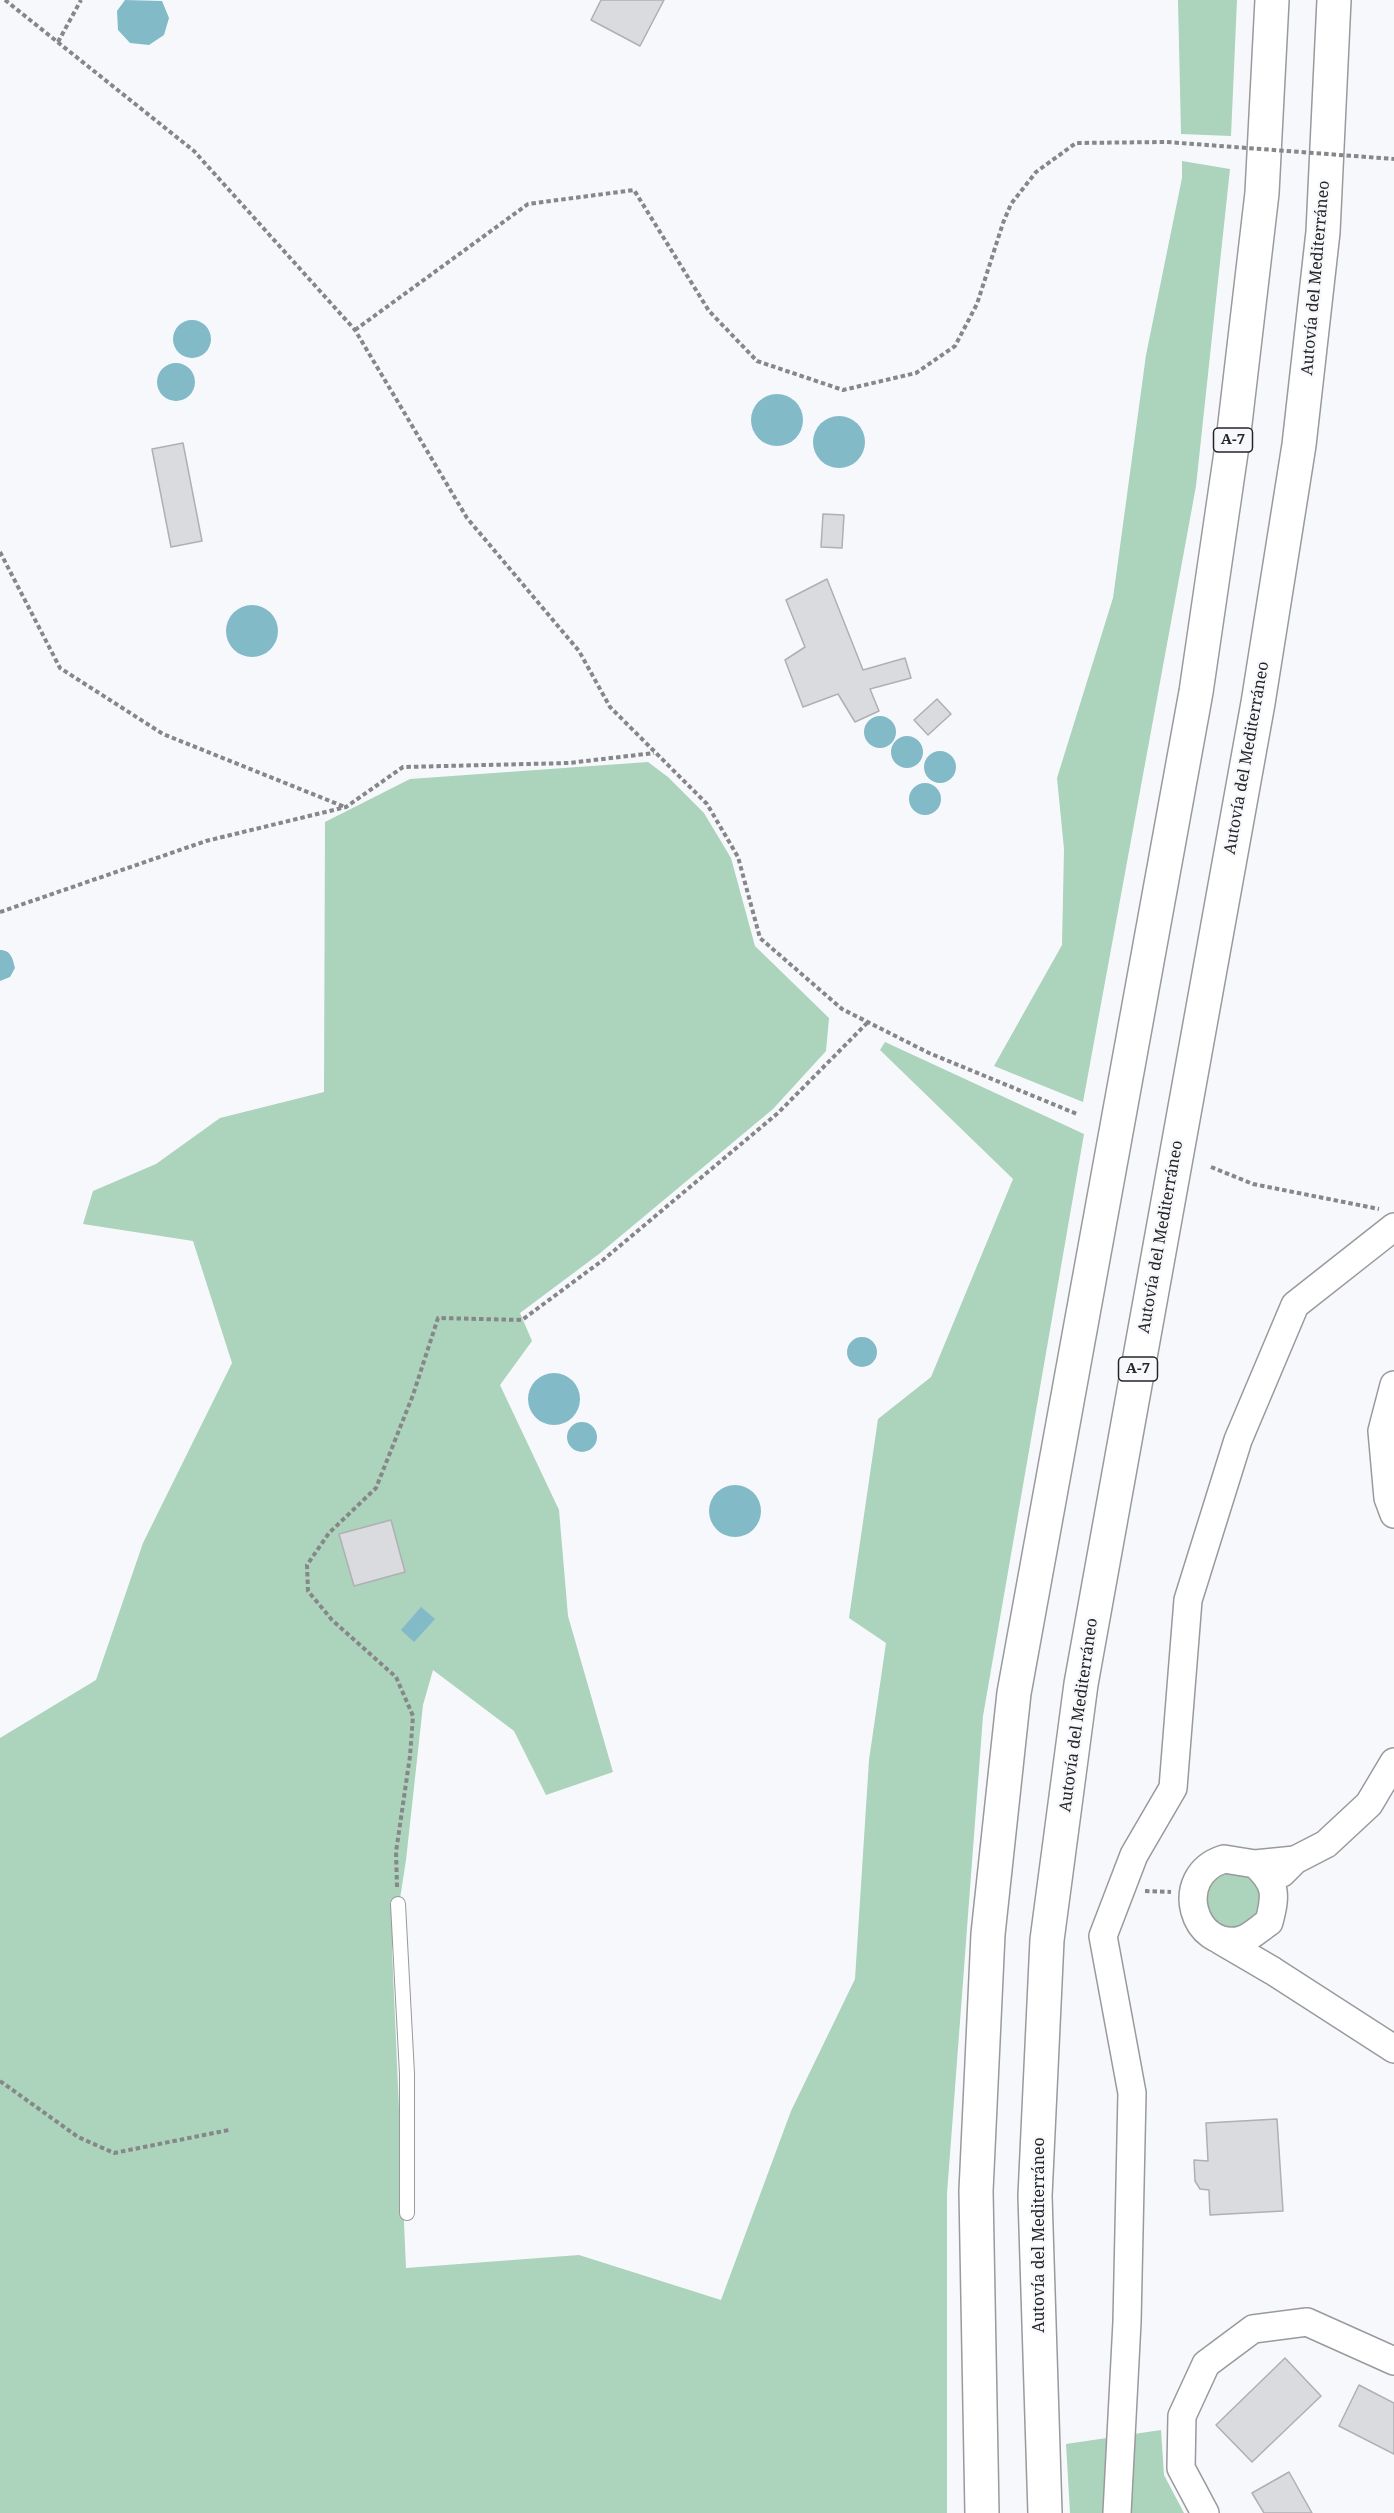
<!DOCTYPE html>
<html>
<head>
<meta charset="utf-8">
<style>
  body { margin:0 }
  canvas { display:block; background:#f7f8fb }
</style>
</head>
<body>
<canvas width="1394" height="2513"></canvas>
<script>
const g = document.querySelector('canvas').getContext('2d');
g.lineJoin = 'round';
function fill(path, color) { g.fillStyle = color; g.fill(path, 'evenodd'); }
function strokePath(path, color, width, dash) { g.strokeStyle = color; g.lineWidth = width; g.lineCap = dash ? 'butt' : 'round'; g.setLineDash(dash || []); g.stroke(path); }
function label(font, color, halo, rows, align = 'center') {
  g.font = font + ' "Noto Serif",serif'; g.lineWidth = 4.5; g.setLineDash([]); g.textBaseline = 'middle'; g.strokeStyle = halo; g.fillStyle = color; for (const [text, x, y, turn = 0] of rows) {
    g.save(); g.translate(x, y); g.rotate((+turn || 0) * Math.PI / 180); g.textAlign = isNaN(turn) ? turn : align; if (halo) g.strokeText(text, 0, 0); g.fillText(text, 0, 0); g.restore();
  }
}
const green = new Path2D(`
  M1178 0H1237L1231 136 1181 134Z
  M1182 161 1230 169 1196 486 1083 1102 994 1066 1062 945 1064 849 1057 778 1113 598 1146 355 1182 178Z
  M648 762 668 777 704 813 731 858 755 946 829 1018 826 1051 773 1109 599 1254 520 1313 532 1341 500 1385 559 1510 568 1616 613 1772 546 1795 514 1731 433 1670 423 1705 406 1860 392 1950 406 2268 579 2255 721 2300 791 2111 855 1979 869 1760 886 1643 849 1618 878 1419 931 1377 1013 1179 880 1050 885 1042 1084 1134 983 1716 947 2194V2513H0V1738L96 1680 143 1543 232 1363 193 1241 83 1224 93 1191 156 1164 220 1118 324 1092 325 822 410 779Z
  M1234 1871C1251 1875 1258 1881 1265 1897L1255 1923 1228 1931C1194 1914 1198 1881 1234 1871Z
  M1161 2430 1164 2475 1184 2513H1070L1066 2444Z`);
const water = new Path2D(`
  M125 0 162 1 169 18 164 35 149 45 130 43 118 30 117 11Z
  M173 339a19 19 0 1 1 38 0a19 19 0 1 1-38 0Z
  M157 382a19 19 0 1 1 38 0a19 19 0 1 1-38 0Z
  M751 420a26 26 0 1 1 52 0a26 26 0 1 1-52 0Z
  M813 442a26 26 0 1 1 52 0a26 26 0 1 1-52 0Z
  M226 631a26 26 0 1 1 52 0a26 26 0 1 1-52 0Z
  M864 732a16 16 0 1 1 32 0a16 16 0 1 1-32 0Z
  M891 752a16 16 0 1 1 32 0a16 16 0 1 1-32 0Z
  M924 767a16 16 0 1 1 32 0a16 16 0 1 1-32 0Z
  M909 799a16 16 0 1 1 32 0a16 16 0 1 1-32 0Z
  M0 950C11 950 13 959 15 968L10 977 0 981Z
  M847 1352a15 15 0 1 1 30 0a15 15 0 1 1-30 0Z
  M528 1399a26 26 0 1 1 52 0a26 26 0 1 1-52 0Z
  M567 1437a15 15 0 1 1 30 0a15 15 0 1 1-30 0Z
  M709 1511a26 26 0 1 1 52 0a26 26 0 1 1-52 0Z
  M421 1607 435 1619 414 1642 401 1630Z`);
const building = new Path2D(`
  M601 0H664L640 46 591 20Z
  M183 443 202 541 171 547 152 449Z
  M823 514 844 515 842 548 821 547Z
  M827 579 863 670 905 658 911 678 870 689 879 711 855 722 838 694 803 707 785 660 805 647 786 600Z
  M937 699 951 714 928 735 914 720Z
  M391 1520 405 1572 354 1586 339 1534Z
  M1277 2119 1283 2211 1210 2215 1209 2190 1200 2189 1195 2181 1194 2160 1208 2161 1206 2123Z
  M1285 2358 1321 2396 1252 2462 1216 2425Z
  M1359 2385 1394 2403V2454L1339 2426Z
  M1289 2472 1312 2513H1264L1252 2493Z`);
const path = new Path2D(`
  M5 0 194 151 355 330 467 518 579 651 610 707 707 804 738 857 760 938 842 1009 929 1053 1077 1114
  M58 42 81 0
  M355 330 528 204 634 190 709 311 757 361 843 390 916 373 955 346 977 304 1003 223 1011 204 1036 172 1076 143 1167 142
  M0 552 60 668 163 734 345 807
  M0 912 206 841 346 807 403 767 569 763 654 753
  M1211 1167 1253 1184 1379 1209
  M397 1887 396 1852 410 1756 413 1716 396 1677 332 1620 308 1591 307 1565 329 1533 376 1488 413 1395 438 1318 522 1320 603 1260 778 1113 868 1022
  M1145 1891 1171 1892
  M0 2081 78 2137 114 2153 229 2130`);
const service = new Path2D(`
  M398 1904 407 2074V2213`);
const minor = new Path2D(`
  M1394 1385 1382 1431 1388 1498 1394 1514
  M1255 1864C1277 1884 1276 1895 1269 1922 1261 1927 1250 1938 1241 1940 1194 1952 1170 1876 1224 1859L1255 1864 1295 1860
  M1282 1873 1295 1860 1326 1844 1369 1804 1394 1762
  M1220 1940 1273 1971 1394 2049
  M1117 2513 1127 2322 1132 2093 1103 1936 1134 1855 1173 1788 1188 1600 1238 1440 1295 1305 1394 1227
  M1205 2513 1181 2468 1182 2416 1206 2364 1253 2329 1307 2322 1394 2361`);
const motorway = new Path2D(`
  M982 2513 976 2191 988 1934 1014 1693 1196 692 1234 432 1262 193 1272 0
  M1045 2513 1035 2196 1047 1940 1081 1684 1258 703 1299 445 1323 232 1334 0`);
const pathBridge = new Path2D(`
  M1167 142 1394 159`);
const shields = [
  [1233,440,39],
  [1138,1369,39]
];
const shieldNames = [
  ["A-7",1233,440],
  ["A-7",1138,1369]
];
const streetNames = [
  ["Autovía del Mediterráneo",1316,278,-85],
  ["Autovía del Mediterráneo",1247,758,-80],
  ["Autovía del Mediterráneo",1161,1237,-80],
  ["Autovía del Mediterráneo",1079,1715,-82],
  ["Autovía del Mediterráneo",1039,2235,-90]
];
fill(green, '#acd3bb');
fill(water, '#83bac8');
fill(building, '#dadbde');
strokePath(building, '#afb0b2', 1.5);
strokePath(service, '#999a9c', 16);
strokePath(minor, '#999a9c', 30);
strokePath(motorway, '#999a9c', 36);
strokePath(path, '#868789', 4, [4.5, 3]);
strokePath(service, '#fff', 14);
strokePath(minor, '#fff', 27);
strokePath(motorway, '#fff', 33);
strokePath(pathBridge, '#868789', 4, [4.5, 3]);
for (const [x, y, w] of shields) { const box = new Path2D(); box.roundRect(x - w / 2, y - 12, w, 24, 4.5); g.fillStyle = '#f7f8fb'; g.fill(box); strokePath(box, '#252627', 1.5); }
label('bold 15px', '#252627', null, shieldNames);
label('16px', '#252627', '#f7f8fb', streetNames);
</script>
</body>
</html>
